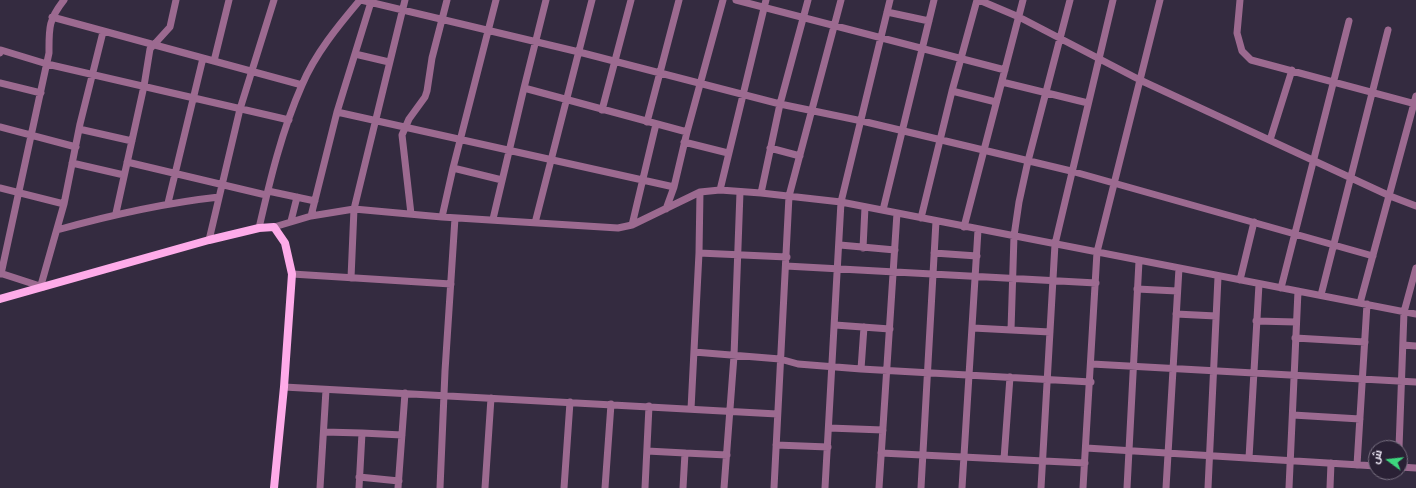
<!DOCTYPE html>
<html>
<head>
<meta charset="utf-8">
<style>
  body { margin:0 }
  #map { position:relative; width:1416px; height:488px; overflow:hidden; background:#342b40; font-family:"Sofia Sans Condensed",Cairo,sans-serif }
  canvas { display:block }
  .north { position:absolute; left:1368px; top:440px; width:40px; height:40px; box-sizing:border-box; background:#2a2135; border:1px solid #787081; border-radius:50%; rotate:285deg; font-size:11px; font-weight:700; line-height:16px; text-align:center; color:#ece6f4 }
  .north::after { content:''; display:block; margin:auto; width:14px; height:18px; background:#3dd77e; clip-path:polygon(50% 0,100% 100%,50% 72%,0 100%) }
</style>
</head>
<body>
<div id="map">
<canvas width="1416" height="488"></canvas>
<div class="north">ش</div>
</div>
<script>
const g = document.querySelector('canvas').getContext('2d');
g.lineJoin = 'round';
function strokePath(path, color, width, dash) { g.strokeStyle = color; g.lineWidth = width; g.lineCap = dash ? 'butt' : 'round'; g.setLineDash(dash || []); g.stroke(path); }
const minor = new Path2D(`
  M361 0 579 52 780 104 862 121 1071 171 1373 256
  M546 0 524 88 687 132 723 0
  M736 0 1005 70
  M979 0 1019 17 1140 80 1390 196 1416 206
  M1240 0 1237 33 1242 51 1251 60 1416 104
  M887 12 929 21
  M52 17 302 85
  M0 53 1 50 47 64 289 120
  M355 54 389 62
  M214 61 229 0
  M1002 82 1088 103
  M0 83 41 93
  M952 91 996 102
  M602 110 631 0
  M337 112 674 187
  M647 122 679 0
  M0 127 76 147
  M79 129 132 141
  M1270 140 1292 70
  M684 142 728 153
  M770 148 800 156
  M127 162 266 195
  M72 163 124 175
  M453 168 502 180
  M0 188 64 204
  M720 190 766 0
  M268 191 315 201
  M761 193 780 104 808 0
  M168 203 203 58
  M666 209 674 187 687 132
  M883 210 934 0
  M116 213 144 86 150 49 170 27 176 0
  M411 214 402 135 409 119 425 97 427 91 432 58 447 0
  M311 216 337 112 371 2
  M442 217 453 168 496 0
  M921 218 952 91 977 0
  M493 219 524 88
  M291 221 297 197
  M535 223 592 0
  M632 225 656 124
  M274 227 311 216 354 209 442 217 618 228 632 225 700 192 720 190 761 193 841 202 1416 314
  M964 227 1023 0
  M259 228C270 180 282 130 302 85 315 54 338 26 360 0
  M57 230C111 215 164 203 219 197
  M209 240 240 109 274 0
  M840 245 895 250
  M863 248 865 207
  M699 253 787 257
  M934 253 977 256
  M786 266 1096 283
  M0 273 43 287
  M1 274 49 53C49 29 48 20 64 0
  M292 274 451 284
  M351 278 354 209 405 0
  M1240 280 1254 222
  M41 285 64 204 80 124 103 32
  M1281 288 1349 21
  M1137 289 1177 291
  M1321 295 1388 30
  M1360 303 1416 96
  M1176 314 1216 316
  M1256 321 1296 322
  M835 325 890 329
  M973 328 1050 332
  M1011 330 1014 236 1019 202 1028 161 1070 0
  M1295 338 1365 342
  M1403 345 1416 346
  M694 352 780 359 798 364 861 369 1091 382
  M1092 364 1416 382
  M861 369 864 327
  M284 387 777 414
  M691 409 699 253 700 192
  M1293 415 1360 419
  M829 428 883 430
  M324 432 362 433 359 488
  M362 433 402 435
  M776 445 828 447
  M1086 448 1376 466
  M1399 448 1404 312 1416 268
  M647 451 685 453
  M881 453 1085 463
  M1249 458 1259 284
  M1004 459 1010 377
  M1357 465 1367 304
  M1400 467 1416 468
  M359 477 399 481
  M320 488 326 390
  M398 488 405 393
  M440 488 445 371 455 218
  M485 488 491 398
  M564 488 570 402
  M605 488 611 404
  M645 488 649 406
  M683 488 685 453 727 455
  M724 488 734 356 740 192
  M774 488 789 196 841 0
  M825 488 841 202 890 0
  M879 488 897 213
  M921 488 936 221
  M962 488 978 230
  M1041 488 1055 244 1113 0
  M1083 488 1097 252 1160 0
  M1127 488 1139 261
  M1166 488 1179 268
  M1208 488 1218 277
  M1289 488 1298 291
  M1330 488 1331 463`);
const major = new Path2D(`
  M0 299 209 240 259 228 274 227 285 243 292 274 284 387 274 488`);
strokePath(minor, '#9c6a90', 7);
strokePath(major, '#feabe9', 8);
</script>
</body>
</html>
